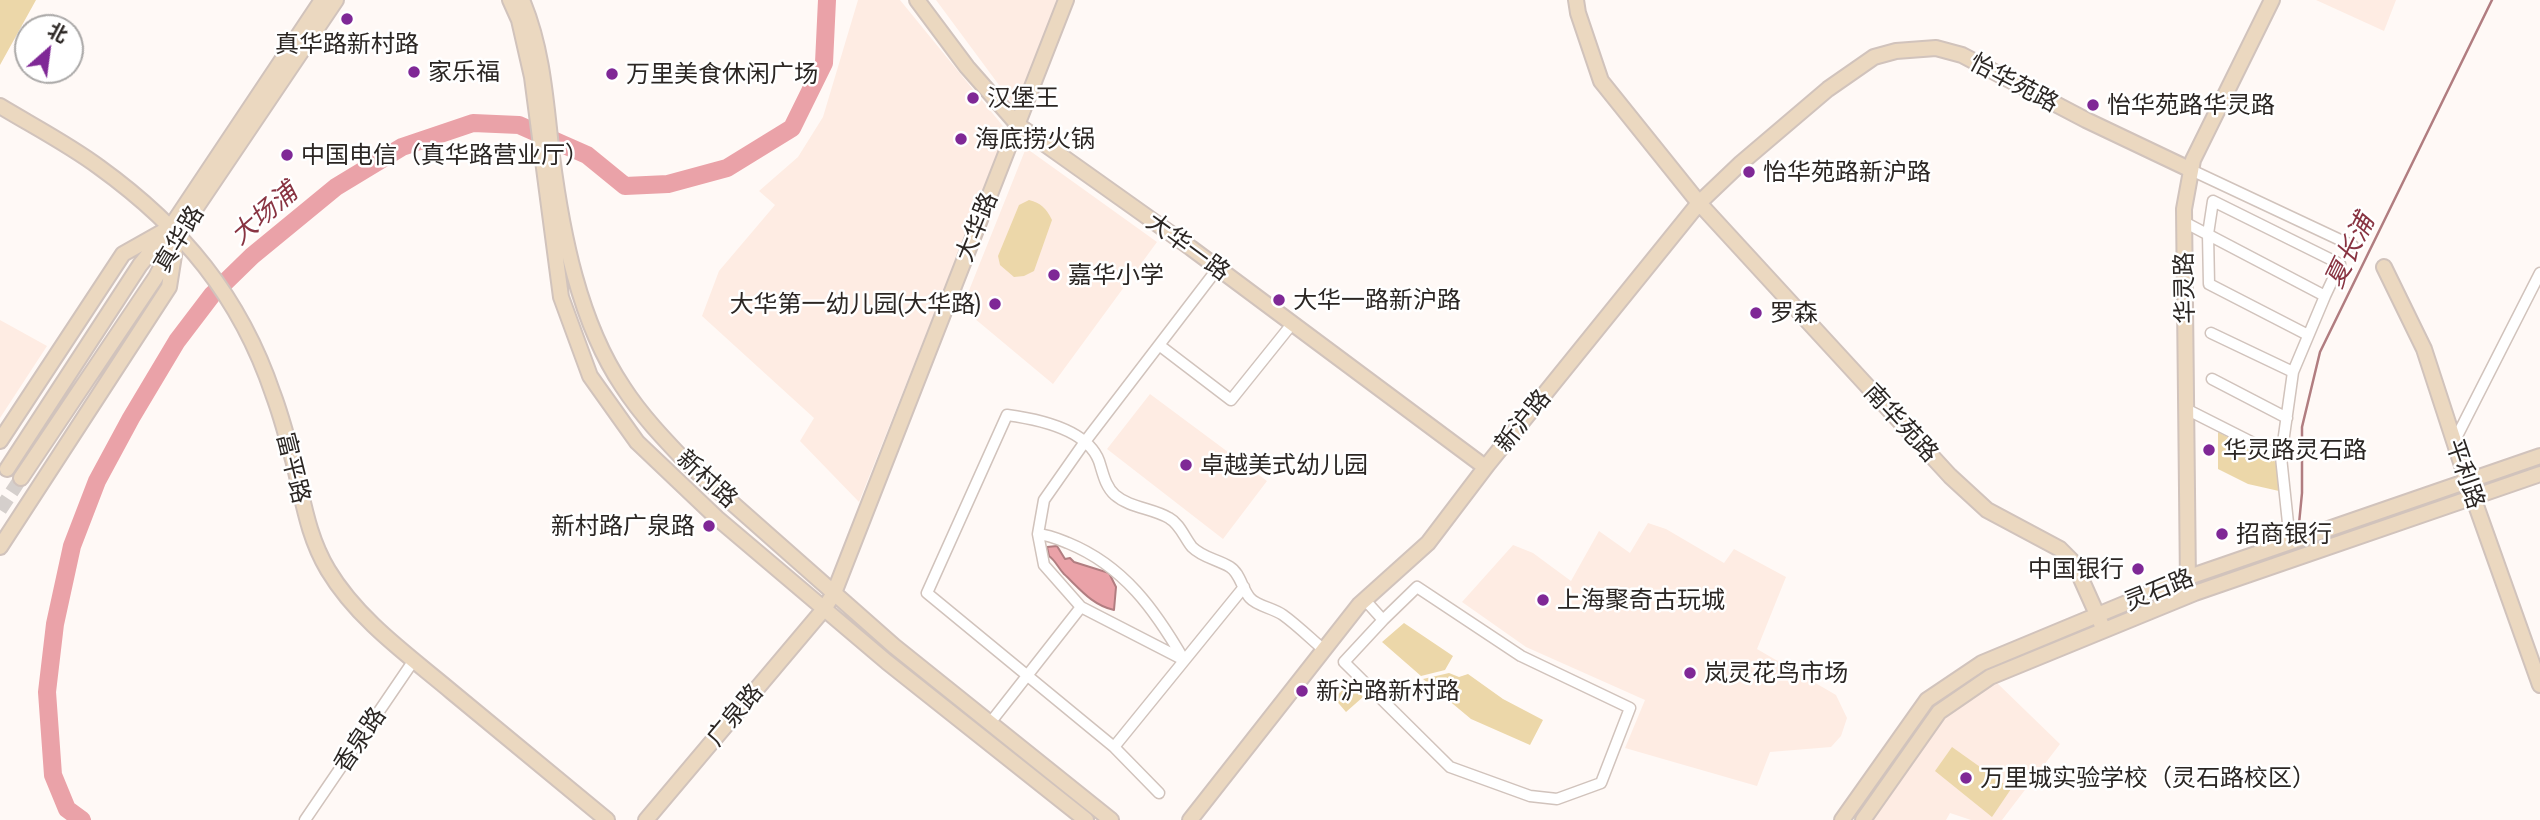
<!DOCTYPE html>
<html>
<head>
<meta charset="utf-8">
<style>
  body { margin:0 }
  #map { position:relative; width:2540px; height:820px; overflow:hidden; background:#fff9f6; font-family:"Asap Condensed","Noto Sans SC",sans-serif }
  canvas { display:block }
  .north { position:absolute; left:14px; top:14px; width:70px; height:70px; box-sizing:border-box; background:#fff; border:2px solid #aaa8a7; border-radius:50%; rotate:28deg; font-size:19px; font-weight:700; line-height:28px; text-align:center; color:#2b2623 }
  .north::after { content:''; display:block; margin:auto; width:24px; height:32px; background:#7f2896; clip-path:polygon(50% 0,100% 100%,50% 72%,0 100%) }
</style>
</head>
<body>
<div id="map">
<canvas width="2540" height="820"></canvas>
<div class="north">北</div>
</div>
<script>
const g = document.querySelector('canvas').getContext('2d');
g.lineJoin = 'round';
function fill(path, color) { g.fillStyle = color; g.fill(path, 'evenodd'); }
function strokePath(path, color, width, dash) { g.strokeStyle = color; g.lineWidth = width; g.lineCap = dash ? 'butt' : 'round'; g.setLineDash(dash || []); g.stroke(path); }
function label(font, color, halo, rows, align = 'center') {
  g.font = font + ' "Asap Condensed","Noto Sans SC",sans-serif'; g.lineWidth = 5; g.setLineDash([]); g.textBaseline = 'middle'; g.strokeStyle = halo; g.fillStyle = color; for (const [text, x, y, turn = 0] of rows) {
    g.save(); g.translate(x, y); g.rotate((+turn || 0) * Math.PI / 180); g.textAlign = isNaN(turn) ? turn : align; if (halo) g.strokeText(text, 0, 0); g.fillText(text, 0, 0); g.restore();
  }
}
const built = new Path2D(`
  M858 0H900L1007 131 859 502 800 441 814 418 702 316 719 271 775 205 759 191 798 157 823 117Z
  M936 0H1057L1016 108Z
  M2316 0H2396L2384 31Z
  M1026 148 1157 242 1053 384 962 308Z
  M0 320 47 346 0 418Z
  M1150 394 1267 481 1223 539 1107 449Z
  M1648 523 1666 529 1724 563 1734 549 1786 577 1757 649 1836 695 1847 718 1841 736 1831 747 1770 752 1757 786 1625 748 1645 700 1526 647 1462 602 1513 545 1533 553 1571 581 1599 531 1630 553Z
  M1995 681 2060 744 2002 820H1971L1950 813 1946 820H1870L1943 716Z`);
const green = new Path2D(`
  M0 0H36L0 65Z
  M1029 200C1041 203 1046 208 1052 220L1034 271 1024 276 1014 277 1000 265 998 256 1019 205Z
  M2218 432 2276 462 2279 491 2248 484 2218 469Z
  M1404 623 1453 656 1445 670 1421 676 1382 642Z
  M1449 673 1459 677 1468 674 1503 699 1543 720 1530 745 1471 719 1423 679Z
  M1350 683 1363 697 1346 712 1334 698Z
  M1952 747 2011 789 1992 817 1935 771Z`);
const water = new Path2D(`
  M1057 546 1065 559 1070 558 1074 562 1109 573 1116 587 1114 610C1092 605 1080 589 1064 574 1058 568 1056 561 1049 556L1047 547Z`);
const stream = new Path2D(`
  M2298 534 2302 493V427L2320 352 2492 0`);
const river = new Path2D(`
  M82 820 67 809 53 775 47 692 55 624 72 546 97 481 131 418 177 341 212 295 252 256 336 187 402 147 473 123 519 125 587 155 625 186 668 184 727 168 792 128 824 63 827 0`);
const secondaryTunnel = new Path2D(`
  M0 510 21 478`);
const street = new Path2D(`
  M2189 169 2353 246
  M2184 222 2325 296 2293 372 2281 457 2290 542
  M2211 333 2293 372
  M2308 335 2209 284 2208 234 2213 201 2340 264 2325 296
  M1159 345 1231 400 1292 324
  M2212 379 2287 418
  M2186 409 2281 457
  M2454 442 2540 273
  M1038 534C1049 535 1058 539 1068 543 1124 566 1155 610 1184 660
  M1244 587 1114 747 927 593 1007 415C1037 419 1087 429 1099 461 1103 473 1105 486 1115 495 1130 508 1152 508 1169 518 1180 524 1184 537 1192 547 1203 558 1217 559 1230 567 1240 573 1242 589 1250 598 1257 606 1273 608 1283 615 1297 625 1310 638 1324 650
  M1365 600 1383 620 1344 662 1450 767 1530 796 1557 799 1601 783 1630 708 1521 656 1417 587 1383 620
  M1184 660 1081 607 1044 565 1038 534 1044 500 1084 443 1218 268
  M990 723 1081 607
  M1114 747 1159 793
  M305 820 414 660`);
const secondary = new Path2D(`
  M510 0 519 20 532 77 561 297 590 376 637 442 717 518 887 662 1086 820
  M522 0C543 49 546 104 552 156 562 233 579 322 623 387 641 415 665 440 688 464L894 646 1111 820
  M917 0 967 67 1018 125 1191 248 1485 467
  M1576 0 1578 13 1601 81 1699 203 1950 476 1987 510 2060 549 2074 563 2104 630
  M0 106C33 126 68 144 99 167 182 227 240 296 273 394 281 415 287 438 293 460 303 498 307 535 328 570 358 620 408 655 452 692 503 734 555 777 607 820
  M2384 267 2424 349 2467 481
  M0 441 123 254 162 232
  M7 469 140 265 170 228 322 0
  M21 478 156 277 177 236 336 0
  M2473 497 2540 685
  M0 547 169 287 175 249
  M2188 584 2184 209 2193 160 2272 0
  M646 820 824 609 834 593 1066 0
  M1190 820 1359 605 1428 543 1488 464 1699 203 1741 163 1828 89 1874 57 1896 51 1936 48 1962 55 2086 120 2189 169
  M1842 820 1927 700 1982 663 2189 577 2540 456
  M1863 820 1939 712 1990 677 2195 593 2540 474`);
const markers = [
  [347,19,7,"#7f2896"],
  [414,72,7,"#7f2896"],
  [612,74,7,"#7f2896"],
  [973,98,7,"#7f2896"],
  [2093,105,7,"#7f2896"],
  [961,139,7,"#7f2896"],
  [287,155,7,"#7f2896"],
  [1749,172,7,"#7f2896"],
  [1054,275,7,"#7f2896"],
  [1279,300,7,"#7f2896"],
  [995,304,7,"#7f2896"],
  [1756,313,7,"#7f2896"],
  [2209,450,7,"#7f2896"],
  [1186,465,7,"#7f2896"],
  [709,526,7,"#7f2896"],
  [2222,534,7,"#7f2896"],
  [2138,569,7,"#7f2896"],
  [1543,600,7,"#7f2896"],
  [1690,673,7,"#7f2896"],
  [1302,691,7,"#7f2896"],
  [1966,778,7,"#7f2896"]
];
const poiNames = [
  ["真华路新村路",347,44,"center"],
  ["家乐福",428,72],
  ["万里美食休闲广场",626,74],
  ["汉堡王",987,98],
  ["怡华苑路华灵路",2107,105],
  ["海底捞火锅",975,139],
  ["中国电信（真华路营业厅）",301,155],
  ["怡华苑路新沪路",1763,172],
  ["嘉华小学",1068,275],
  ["大华一路新沪路",1293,300],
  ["大华第一幼儿园(大华路)",981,304,"right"],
  ["罗森",1770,313],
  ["华灵路灵石路",2223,450],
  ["卓越美式幼儿园",1200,465],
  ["新村路广泉路",695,526,"right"],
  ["招商银行",2236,534],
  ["中国银行",2124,569,"right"],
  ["上海聚奇古玩城",1557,600],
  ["岚灵花鸟市场",1704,673],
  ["新沪路新村路",1316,691],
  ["万里城实验学校（灵石路校区）",1980,778]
];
const streetNames = [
  ["怡华苑路",2014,83,28],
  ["大华路",977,227,-68],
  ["真华路",179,239,-59],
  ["大华一路",1188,247,36],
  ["华灵路",2185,288,-91],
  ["新沪路",1523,421,-51],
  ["南华苑路",1901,423,47],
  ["富平路",293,468,76],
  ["平利路",2465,474,71],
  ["新村路",707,479,42],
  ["灵石路",2159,590,-22],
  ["广泉路",735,715,-50],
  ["香泉路",360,740,-56]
];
const waterNames = [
  ["大场浦",264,214,-41],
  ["夏长浦",2350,251,-64]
];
fill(built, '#feece3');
fill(green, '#ecd7a9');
fill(water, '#eaa2a8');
strokePath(water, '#b17d80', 2);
strokePath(stream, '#b17d80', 2.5);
strokePath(river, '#eaa2a8', 18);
strokePath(secondaryTunnel, '#d5cfcc', 14, [14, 7]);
strokePath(street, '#d1c3bc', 13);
strokePath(secondary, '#d1c3bc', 18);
strokePath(street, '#fff', 10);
strokePath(secondary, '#ebd8c0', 14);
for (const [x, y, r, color] of markers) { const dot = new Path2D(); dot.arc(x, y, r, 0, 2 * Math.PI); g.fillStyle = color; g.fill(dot); strokePath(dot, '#fff', 2.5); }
label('24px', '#2b2623', '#fff', poiNames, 'left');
label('24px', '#2b2623', '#fff', streetNames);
label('italic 26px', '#893442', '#fff', waterNames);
</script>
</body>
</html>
